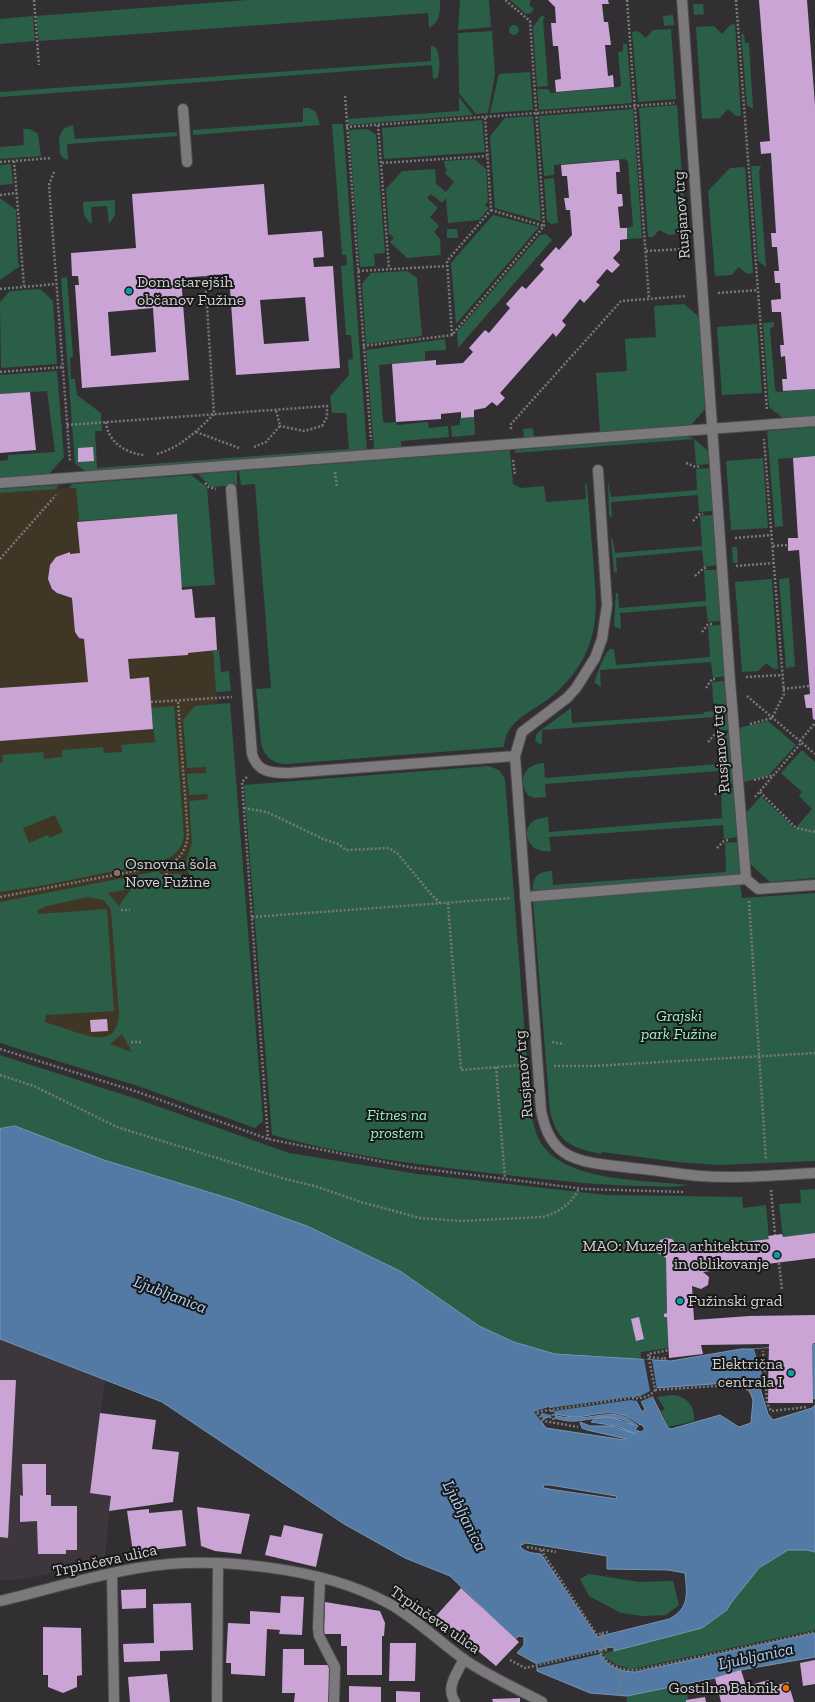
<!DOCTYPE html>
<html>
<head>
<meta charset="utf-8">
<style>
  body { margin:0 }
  canvas { display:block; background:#312f31 }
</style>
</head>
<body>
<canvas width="815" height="1702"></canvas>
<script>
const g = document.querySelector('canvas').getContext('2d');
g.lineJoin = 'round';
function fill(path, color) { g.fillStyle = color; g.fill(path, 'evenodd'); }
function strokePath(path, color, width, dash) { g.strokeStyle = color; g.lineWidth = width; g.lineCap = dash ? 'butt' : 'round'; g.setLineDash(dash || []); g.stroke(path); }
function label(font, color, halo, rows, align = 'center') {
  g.font = font + ' "Zilla Slab",serif'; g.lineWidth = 4; g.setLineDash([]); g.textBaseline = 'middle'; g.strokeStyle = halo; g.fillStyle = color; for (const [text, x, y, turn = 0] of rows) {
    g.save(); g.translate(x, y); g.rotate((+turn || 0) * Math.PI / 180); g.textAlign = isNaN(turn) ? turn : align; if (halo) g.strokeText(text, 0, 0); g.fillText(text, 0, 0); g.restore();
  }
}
const built = new Path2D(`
  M0 1339 105 1379 90 1493 111 1496 105 1557 83 1565 26 1579 0 1580Z`);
const education = new Path2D(`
  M76 487 79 521 177 514 182 589H192L195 618 215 617 217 650 213 651 217 704H221L255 1128 141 1087 0 1043V493Z`);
const green = new Path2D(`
  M248 0H440C440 12 441 21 429 28L428 13 39 41 36 16Z
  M460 0H489L491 27 458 30Z
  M510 0H530L531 1 529 5 534 9 531 13 526 14Z
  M693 4H703L704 14 694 15Z
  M542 15 545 18 543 20 548 86 537 87 533 27Z
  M673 15 674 25 664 26 663 16Z
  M33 16 35 41 0 44V19Z
  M735 24 741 116H736L728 109 720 118 702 119 696 27 714 26 722 34 730 25Z
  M509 30a5 5 0 1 1 10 0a5 5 0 1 1-10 0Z
  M671 29 676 99 638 102 632 32 638 31 646 38 653 30Z
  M492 31 495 74 488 113 476 114 459 93 458 33Z
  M741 34H744L745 43H749L753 109 747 105Z
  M623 44H627L632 103 539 110 537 89H548L551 93 619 87 621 85 618 52 623 51Z
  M431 46 435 47C440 52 441 72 437 78L433 79 432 65 0 97V92L431 61Z
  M530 72 533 110 490 113 499 74Z
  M459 97 473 115 348 125V119L459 111Z
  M677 105 686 233 669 235 659 230 653 237H648L639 108Z
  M303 108H309L316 112 320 125 193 135V130L303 122Z
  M633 109 642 238 627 239V228L633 226 628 162 625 159 554 165V175L544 176 539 116Z
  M533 116 541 221 495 208 490 136 505 118Z
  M482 120 485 152 384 159 382 128Z
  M332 124H343L367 450 86 472 75 463 61 278 67 277 73 357 70 358 71 379H75L77 395 101 413 102 431H95L97 468 349 449 346 413H332L330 397 349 375 348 360 353 359 351 335H346L341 266 347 265 346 255H342Z
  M73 125 75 139 177 132V136L67 144 68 160 63 158 60 154 59 137 64 128Z
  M23 129H30L38 134 41 156 0 159V147L24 145Z
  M368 129 376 135 385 253 374 254 375 266 360 267 349 130Z
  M474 159 486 169 488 201 485 205 489 208 479 220 448 223 446 198 442 203 431 194 427 198 438 208 430 217 439 226 434 232 440 239 441 255 407 258 390 242 394 238 389 234 386 189 402 171 435 169 436 184 446 192 454 182 445 173 447 170 445 167 444 161Z
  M11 164 13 184 0 185V165Z
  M751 166H761L759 171 766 267 758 261Z
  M745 167 753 273 748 274 738 267 732 275 715 276 708 191 730 168Z
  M554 178 558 223 551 224 547 221 544 179Z
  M0 198 16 210 18 262 20 266 0 280Z
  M115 200V215L109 224 107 206 91 207 92 224C84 219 83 212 83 202Z
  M493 215 539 227 456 324 451 263Z
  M447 229H457L458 238H447Z
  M546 234 552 240 458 348 457 332 540 235Z
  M407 271 417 278 422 336 366 344 362 284 371 273Z
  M40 289 53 301 57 364 1 368 0 302 10 291Z
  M684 304 699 317 705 409 691 425 600 432 596 373 627 371 625 339 656 337 654 306Z
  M774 322V326L770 329 775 389 777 392 815 389V416L783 418 769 407 763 323Z
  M757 324 762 393 722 395 717 327Z
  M445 339 446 350 425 351V361L379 365 383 421 385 423 396 422 397 425 428 422 429 428 448 426 449 437 401 441V447L374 449 366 350Z
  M57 371 64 457 48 475 0 479V461L8 460V455L55 452 47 391 0 394V375Z
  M474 417 475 435 452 437 451 426 460 425V418Z
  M815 427V456L778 459 783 526 775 527 767 431Z
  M533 428 534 437 524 438 523 429Z
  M687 436 694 439 708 451 709 464 696 465 694 439 515 453V450Z
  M510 450 513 484 521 488 544 486 546 502 586 499 585 483 587 485C589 509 591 533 593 558 595 588 600 619 588 648 581 666 567 684 552 696 533 712 506 719 504 747L287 764C273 764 264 757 261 743L256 689 271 688 255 484 241 485 239 471Z
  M763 458 768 528 731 530 726 461Z
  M709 468 713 511 699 512 698 495 611 502 612 518 609 515 608 481 611 497 697 490 696 469Z
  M237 471V485L211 487 198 474Z
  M191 475 207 487 215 585 182 587 177 514 79 521 76 488H69L72 484Z
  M59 485 56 489 0 493V489Z
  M713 515 717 565 704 567 702 550 616 558 617 573 614 572 611 539 612 537 615 553 702 546 700 516Z
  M732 547H737L738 563H733Z
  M704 570H717L720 621 708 622 706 606 620 613 621 629 615 627 614 624 616 593H618L619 608 706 601Z
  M789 578 795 667 786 668 779 579Z
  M772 579 778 669H774L766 663 758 671 742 672 735 582Z
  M721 625 725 676 713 678 711 662 600 670 601 687 595 683C594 679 605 654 608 651 610 649 611 649 614 649L616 665 710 657 708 626Z
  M219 650 221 672 229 671 231 691 216 692 213 651Z
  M725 681 729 730 716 731 715 717 542 730V745L538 743 535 740 537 733 571 708 572 723 703 714 704 712 714 711 712 682Z
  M230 703 263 1121 255 1128 141 1087 0 1043V902L159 871 160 874H180L192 877 186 869 185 864 192 843 189 801 208 799 207 794 189 795 187 774 206 773V767L187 768 183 720 195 706ZM131 889 119 906 108 893ZM88 897 104 900 111 910 119 1014C117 1046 94 1038 72 1031 63 1028 54 1025 45 1022L46 1015 114 1011 107 909 38 914V910L47 906ZM122 1034 132 1052 110 1044Z
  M174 706 184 835C182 849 176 855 163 861L46 885 0 892V762H3L2 755 43 752 44 759 62 757V750L103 747 104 753 122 752 121 745 155 742 151 708ZM55 815 63 832 49 838 48 835 29 843 23 828Z
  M768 721 796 745 769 775 744 782 739 728Z
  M729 733 733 784 720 785 719 771 545 784 546 797 535 798 529 796C516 780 525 764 544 763L545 778 718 764 716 735Z
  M802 750 815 762V878L770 882 749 863 746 813 761 796 795 829 812 809 799 796 802 792 781 773Z
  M488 766 499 770 505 779 531 1114C534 1125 536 1137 543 1146 569 1182 647 1180 688 1185 672 1188 656 1186 640 1186 605 1185 569 1182 534 1178 446 1168 358 1159 272 1135L244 785Z
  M721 788H733L737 837 724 839 723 825 549 837 551 851C526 854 520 828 535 820 539 818 544 818 548 817L549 832 722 818Z
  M737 842 740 877 533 893C532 878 536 872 552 871L553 885 726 872 725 843Z
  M740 884 742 898 815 893V1161L718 1165 678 1162 602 1152 601 1154C572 1148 557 1142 550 1111L533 900Z
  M0 1055 137 1099 289 1153 418 1174 606 1195 742 1197 743 1208 766 1205 769 1239 677 1250C676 1240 670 1235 660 1240L657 1246 658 1253 666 1258 667 1313 665 1314 664 1317H667L669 1348 641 1352V1359L555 1354 514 1342 479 1326 400 1271 307 1226 231 1199 104 1160 15 1126 0 1129Z
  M815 1189V1233L783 1237 779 1204 801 1203 800 1190Z
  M672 1395C687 1396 695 1406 694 1421L668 1427 661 1411 665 1409 657 1397Z
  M788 1550H807L815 1552V1630L632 1669 616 1665 604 1656 605 1653 702 1628 727 1610 731 1603 759 1568Z
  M589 1574 639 1582 673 1581 679 1605 666 1615 642 1616 621 1613 589 1596 580 1579Z
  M685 1684 688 1699 686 1700V1702H627V1696Z`);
const water = new Path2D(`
  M15 1126 104 1160 231 1199 307 1226 400 1271 479 1326 514 1342 555 1354 671 1361 741 1349H754L812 1344 815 1345V1399L765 1382 759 1385 768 1414 773 1420 812 1408 815 1405V1552L807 1550H788L759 1568 731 1603 727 1610 702 1628 614 1651V1648L611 1647 599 1650C604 1666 620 1672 636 1672L815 1633V1657L741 1670 715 1678 627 1696 590 1693 537 1671V1664L517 1653 524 1645V1637L519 1636 515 1639 450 1576 405 1558 344 1524 162 1402 0 1339V1129ZM744 1382 747 1384 753 1400 751 1423 739 1427 720 1415 671 1429 668 1428 650 1392 657 1388ZM638 1395 645 1409 642 1412 634 1397ZM548 1407 553 1408 554 1414C562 1415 569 1417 577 1417 602 1414 617 1406 640 1425L641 1424 645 1429 641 1432 635 1430 638 1426C616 1406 600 1418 575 1418 564 1418 552 1416 542 1410ZM548 1417C557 1418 566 1422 576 1421 597 1419 614 1412 634 1425 622 1422 602 1410 591 1422L617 1426 636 1434 612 1426H590L580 1422 582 1428 587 1430 627 1439 625 1440 546 1428 541 1421ZM543 1485H550L616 1496 617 1499 549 1489 544 1488ZM526 1543 607 1556V1569L668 1570 685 1573C687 1594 690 1608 669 1619L597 1637 541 1554C534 1553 524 1553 520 1546Z`);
const pier = new Path2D(`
  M769 1348 768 1383 765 1382 754 1349Z
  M644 1359 652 1360 657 1390 652 1392 653 1396 639 1402 637 1398 650 1391Z
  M631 1397 636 1398 638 1401 630 1400 554 1411 555 1419 551 1417V1415L543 1413 540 1414 543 1419 541 1421 534 1412 548 1407 550 1408Z
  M599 1650 600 1654 538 1668 537 1664Z`);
const building = new Path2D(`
  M548 0H608L609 4H602L604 22H608L611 45H605L608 76 613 75 614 87 556 92 555 80 561 79 558 46H553L551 23H556L555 7Z
  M759 0H807L815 105V389L783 391 782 379H787L785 356 781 357 780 345H784L781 312H772L771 300 781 299 780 283H775L774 271H779L777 247H772L771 233H776L771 153 761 154 760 142 770 141Z
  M619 160 620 172H616L617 194H622L623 206 618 207 620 228H627V239L620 240V250L613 258 620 265 612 273 607 269 596 282 600 285 584 303 580 299 562 321 566 325 556 337 553 333 500 393 505 398 497 406 492 402 485 408 474 410V417L461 418V412L441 414V419L396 422 392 364 436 360V365L463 363 473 352 469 348 485 330 489 333 510 308 506 304 522 286 526 289 544 269 540 265 556 247 559 250 572 235 570 210H566L564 198H569L567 176H562L561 165Z
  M264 184 268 235 322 231 324 257 313 258 314 267 333 266 340 368 236 375 229 274 181 278 189 380 82 388 75 285H79L78 276H72L71 253 136 248 132 194ZM305 297 309 341 264 344 260 300ZM153 308 156 352 111 356 108 312Z
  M30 392 36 450 0 453V394Z
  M93 447 94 461 78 462V448Z
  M815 456V720L813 719 812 708H806L804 695 810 694 799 550 788 551V538H798L793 458Z
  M177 514 182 590 192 589 195 618 215 617 217 650 188 653V655L128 659 130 679 149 677 153 729 0 741V688L88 682 84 639 79 638 75 632 72 598 57 593 52 589 48 579 50 565 56 557 70 552V554L80 553 77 522Z
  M107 1019 108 1031 91 1032 90 1020Z
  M815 1233V1258L703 1272 709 1277 708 1285 701 1289 692 1286 694 1320 749 1316 815 1315V1343L812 1344 813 1403H768L769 1344 701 1345 703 1354 669 1358 667 1317H664V1314L667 1313 666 1258 658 1253 657 1246 660 1240 666 1238 672 1239 676 1244 677 1250 769 1239 768 1236 782 1234 783 1237Z
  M639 1317 644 1339 636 1341 631 1319Z
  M0 1380H16L8 1538 0 1537Z
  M100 1413 156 1420 152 1449 179 1452 173 1502 109 1511 111 1496 90 1493Z
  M22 1464H46V1495H51V1506H77V1550H66V1554H38L37 1521 20 1522V1495L23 1496Z
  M197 1507 250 1514 241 1554 215 1551 201 1546Z
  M149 1509V1513L182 1510 186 1546 133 1552 127 1511Z
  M284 1525 323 1534 316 1567 265 1555 270 1535 281 1537Z
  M461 1588 519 1642 496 1666 436 1616Z
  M146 1589V1608L122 1609 121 1590Z
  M281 1596 304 1597 302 1635 279 1634 280 1630 267 1629 265 1676 231 1674V1663H226L228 1623 250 1624V1611L280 1613Z
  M325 1602 380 1611 385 1623 384 1636H382V1675H347V1646H341V1634H324Z
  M191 1603 193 1650 160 1651V1661L124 1662 123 1644 154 1643 153 1604Z
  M43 1627 81 1628 82 1675 77 1676V1687L63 1693 48 1687V1675H43Z
  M390 1643H416L415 1681H389Z
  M283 1649H304V1665H329V1702H294L295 1693H282Z
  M815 1660V1684L803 1686 800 1663Z
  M741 1670 746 1686 769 1680 771 1687 788 1682 794 1702H721L715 1678Z
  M167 1674 170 1702H130L128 1677Z
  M349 1686 381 1687V1702H349Z
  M396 1691 420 1692V1702H396Z
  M705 1697 706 1702H686V1700Z
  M520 1698V1702H493L492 1699Z`);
const path = new Path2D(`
  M34 0 39 65
  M627 0 649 299
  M736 0 767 410
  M345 96 371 440
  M378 125 389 269
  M346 127 674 103
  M14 161 24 286
  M0 162 52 158
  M382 163 487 156
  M54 172 49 185 70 462
  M0 195 17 193
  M491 210 544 226
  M646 251 685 249
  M358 271 447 266
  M0 289 56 284
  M718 293 758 290
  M452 335 447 261 491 210 485 117
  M363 346 452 335 544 226 530 21 505 0
  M0 372 63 367
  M106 422C108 442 125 453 144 455
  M67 425 327 406V417L322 426 304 431 280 426
  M511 429V424L621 301 687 296
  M196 432 239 448
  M254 447 266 442 280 426 276 410
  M157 454C181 447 197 431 214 414L205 276
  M513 460 515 475
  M686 463 696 467 701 466
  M335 472 337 488
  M205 483 209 487 216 489
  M693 521 700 514H703
  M735 538 772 535
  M773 546 788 545
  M0 559 56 495
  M736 566 774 563
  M695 576 704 568H708
  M702 632 708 624H712
  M746 677 783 675
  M706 688 712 679H715
  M783 689 809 686
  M747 696 815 754
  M151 702 232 697
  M750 724 772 718 784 694 764 439
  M800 741 815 723
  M708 742 716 733H720
  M247 777 242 782 268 1139
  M754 780 774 775
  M760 792 796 828 815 832
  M715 795 721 786H724
  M755 797 802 742
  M244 808 267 812 323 839 338 844 346 850 389 848 398 854 430 893 441 904
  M717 848 724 841 728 840
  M166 865 167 878
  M0 897 166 865C180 860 185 851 188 836L178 701
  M749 901 766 1160
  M448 903 461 1070 523 1065
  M121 910H130
  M252 917 511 898
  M131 1042H141
  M552 1042 564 1044
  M0 1049 138 1092 268 1139 409 1167 505 1179 584 1189 684 1192
  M554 1066H593L815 1053
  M496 1067 505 1179
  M0 1075 34 1086 117 1127 285 1179 315 1186 361 1202 420 1218 461 1221 543 1217C559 1212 572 1204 579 1188
  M771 1190 775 1235
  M779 1263 782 1290
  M649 1357 665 1359 664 1355
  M766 1385 767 1403 771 1411 807 1407
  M655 1390 746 1384 748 1392 766 1385 763 1351
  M552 1410 554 1423
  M537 1412 630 1398C639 1399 649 1398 655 1390L648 1354 669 1350
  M537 1413 544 1421 578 1427
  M527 1547 556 1552
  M541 1550 597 1635 602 1633 606 1650 601 1651C606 1668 627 1672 642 1669L815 1632
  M602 1633 608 1632
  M510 1660 525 1668 601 1651
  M619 1696 622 1669`);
const lane = new Path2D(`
  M183 109 187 162
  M231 489 252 754C257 772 271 773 288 773L515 756 522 732 567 698 576 688 595 658 602 639 607 605 598 470
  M730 681 746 879 758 889 815 885
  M525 897 746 879
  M112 1573 114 1702
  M320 1578 318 1628 319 1636 335 1667 334 1702
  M217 1702 218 1563
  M455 1702C445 1688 457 1673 464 1659`);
const street = new Path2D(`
  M682 0 730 681
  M0 483 815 421
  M515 756 541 1110C544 1127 551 1146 568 1155 588 1165 612 1165 633 1168 655 1170 678 1174 700 1176 738 1179 777 1175 815 1173
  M0 1601C46 1590 91 1576 138 1568 211 1555 322 1567 388 1603 416 1618 439 1642 465 1660 490 1677 516 1688 542 1702`);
const markers = [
  [129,291,4,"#0f9aa8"],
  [117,873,4,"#8d6e63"],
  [777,1255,4,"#0f9aa8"],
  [680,1301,4,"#0f9aa8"],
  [791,1373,4,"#0f9aa8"],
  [786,1688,4,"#e8710a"]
];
const streetNames = [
  ["Rusjanov trg",682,215,-94],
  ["Rusjanov trg",721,749,-95],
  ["Rusjanov trg",524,1074,-95],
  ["Trpinčeva ulica",105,1561,-12],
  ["Trpinčeva ulica",435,1620,35]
];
const poiNames = [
  ["Dom starejših",137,282],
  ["občanov Fužine",137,300],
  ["Osnovna šola",125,864],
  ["Nove Fužine",125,882],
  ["MAO: Muzej za arhitekturo",769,1246,"right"],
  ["in oblikovanje",769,1264,"right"],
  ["Fužinski grad",688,1301],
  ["Električna",783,1364,"right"],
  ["centrala I",783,1382,"right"],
  ["Gostilna Babnik",778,1688,"right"]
];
const parkNames = [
  ["Grajski",679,1016],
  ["park Fužine",679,1034],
  ["Fitnes na",397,1115],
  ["prostem",397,1133]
];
const waterNames = [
  ["Ljubljanica",170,1295,21],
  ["Ljubljanica",464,1516,63],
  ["Ljubljanica",756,1657,-12]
];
fill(built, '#3d373d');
fill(education, '#403626');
fill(green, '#2b5e47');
fill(water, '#527aa4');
strokePath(water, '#7894b2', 1);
fill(pier, '#312f31');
fill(building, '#c9a4d5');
strokePath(lane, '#4d4b4d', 12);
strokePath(street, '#4d4b4d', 12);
strokePath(path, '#797879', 2.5, [2, 2]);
strokePath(lane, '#7b797b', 10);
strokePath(street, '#7b797b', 10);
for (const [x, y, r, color] of markers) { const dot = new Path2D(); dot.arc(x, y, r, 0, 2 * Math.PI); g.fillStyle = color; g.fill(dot); strokePath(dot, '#181818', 1.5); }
label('16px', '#d2d1d2', '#181818', streetNames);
label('16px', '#d2d1d2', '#181818', poiNames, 'left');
label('italic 16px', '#96f2c5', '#181818', parkNames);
label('italic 17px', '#add1f7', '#181818', waterNames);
</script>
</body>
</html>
